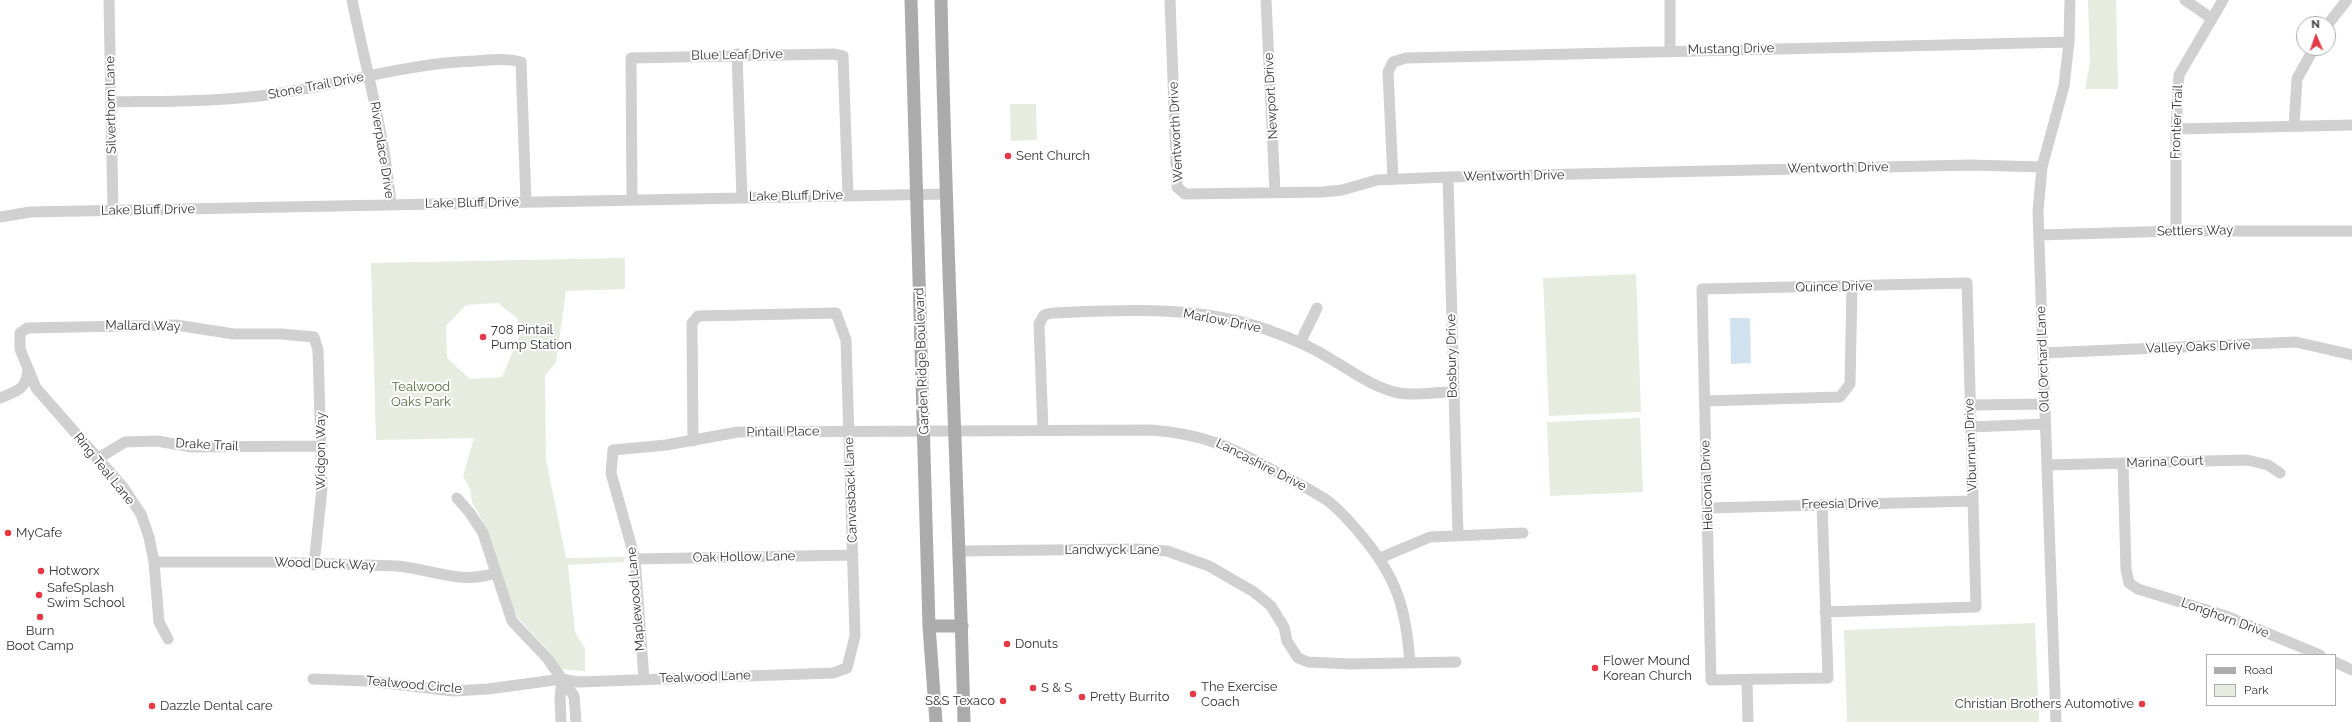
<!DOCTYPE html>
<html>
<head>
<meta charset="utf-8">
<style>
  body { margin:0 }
  #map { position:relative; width:2352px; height:722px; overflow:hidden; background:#fff; font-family:Raleway,sans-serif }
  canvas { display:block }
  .legend { position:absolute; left:2206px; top:654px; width:130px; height:52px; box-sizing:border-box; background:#fff; border:1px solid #adadad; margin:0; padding:5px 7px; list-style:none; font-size:12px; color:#333 }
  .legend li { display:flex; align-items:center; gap:8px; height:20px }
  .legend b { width:20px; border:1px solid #adadad }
  .north { position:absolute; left:2296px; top:16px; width:40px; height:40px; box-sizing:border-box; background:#fff; border:1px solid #adadad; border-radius:50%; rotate:358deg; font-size:11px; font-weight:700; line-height:16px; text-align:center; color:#333 }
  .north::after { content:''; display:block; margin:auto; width:14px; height:18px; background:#e63946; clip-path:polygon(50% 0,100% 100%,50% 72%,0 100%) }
</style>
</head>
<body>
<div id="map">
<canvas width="2352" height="722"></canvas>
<ul class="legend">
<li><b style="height:5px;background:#ababab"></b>Road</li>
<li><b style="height:11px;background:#e6ecdf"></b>Park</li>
</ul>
<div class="north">N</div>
</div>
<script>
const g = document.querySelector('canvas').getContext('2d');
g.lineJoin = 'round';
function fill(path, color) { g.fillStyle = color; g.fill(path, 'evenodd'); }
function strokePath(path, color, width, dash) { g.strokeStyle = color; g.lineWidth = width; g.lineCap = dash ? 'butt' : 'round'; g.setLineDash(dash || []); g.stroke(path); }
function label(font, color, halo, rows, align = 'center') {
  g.font = font + ' Raleway,sans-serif'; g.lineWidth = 4; g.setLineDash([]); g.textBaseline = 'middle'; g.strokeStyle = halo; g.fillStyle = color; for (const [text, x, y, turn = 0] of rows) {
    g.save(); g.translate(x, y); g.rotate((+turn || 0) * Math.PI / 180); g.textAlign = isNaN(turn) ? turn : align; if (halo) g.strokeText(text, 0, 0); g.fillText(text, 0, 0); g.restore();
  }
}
const green = new Path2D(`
  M2088 0H2116L2118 89H2085L2090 62Z
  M1010 104H1036L1037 140 1011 141Z
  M625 258V289L566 291 556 362 545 375 546 459 566 558 624 557V562L568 565 575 632 585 648V671L561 669 547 649 518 618 507 595 480 516 472 502 470 489 463 476 474 438 376 440 371 263ZM498 303 517 318 519 337 502 377 470 379 447 358 446 326 466 305Z
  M1636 274 1641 412 1549 416 1543 278Z
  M1640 418 1643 492 1550 496 1547 422Z
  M2035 623 2039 722H1847L1844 630Z`);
const water = new Path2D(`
  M1730 318H1750L1751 363 1731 364Z`);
const minor = new Path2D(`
  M109 0 113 211
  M352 0C366 69 385 136 391 205
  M1170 0 1177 187 1185 194 1323 192 1342 190 1377 180 1448 177 1971 165 2042 167
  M1266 0 1275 192
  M1670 0V51
  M2185 0 2211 18
  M2328 24 2347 0
  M737 54 742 198
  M111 102C167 101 225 102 281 93 346 83 409 63 475 61 491 60 506 58 521 62L526 202
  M2294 126 2297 79 2314 48
  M2176 129 2352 125
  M1448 177 1458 535
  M1393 179 1388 72 1393 62 1406 58 2069 42
  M632 200 631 58 833 54 843 56 848 195
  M0 217 30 212 945 194
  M2176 231V129L2179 75 2223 0
  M2039 235 2176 231H2352
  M1300 343 1317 308
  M2043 353 2296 342 2352 355
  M0 398C18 391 27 389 28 368
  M1705 401 1840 397 1850 384 1852 287
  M1970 405 2045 404
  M1971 427 2045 424
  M1043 431 1039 324 1044 315 1052 313C1124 310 1199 305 1268 330 1291 338 1314 348 1334 361 1355 373 1374 388 1399 393 1415 396 1436 392 1453 392
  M97 459 125 442 157 441 192 447 322 446
  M2123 463 2126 569 2129 583 2138 589 2226 616 2320 655
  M2047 465 2247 460 2268 465 2280 473
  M457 498 470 513 483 533 512 621 547 658 574 696 576 722
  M1822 504 1828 678 1711 680 1702 289 1967 283 1976 607 1825 612
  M1708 508 1973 501
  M961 551 1135 549 1167 551 1209 566 1254 592 1271 606 1284 627 1287 641 1298 658 1308 662 1349 664 1456 662
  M1380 558 1430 537 1523 533
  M635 559 853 555
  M154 562H271L397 566C431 569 461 585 495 573
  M168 639 159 622 154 562 149 537 141 514 123 487 36 388 20 349V333L27 328 176 325 234 334H282L314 337 318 350 322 488 314 565
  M2335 662 2352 670
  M313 679 368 681 453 691 488 689 562 679 578 682 833 673 847 668 855 636 846 340 836 313 698 316 692 323 693 441
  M644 679 635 559 611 473 613 450 666 445 738 432 1151 430C1204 434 1232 447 1278 473 1295 482 1312 490 1328 501 1341 511 1352 524 1362 536 1397 578 1406 608 1410 663
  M1747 680 1748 722
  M561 722 560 697 562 679
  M2056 722 2038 212 2042 167 2064 86 2069 42 2070 0`);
const major = new Path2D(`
  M911 0 929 626 936 722
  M941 0C946 241 958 481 964 722
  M929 626H962`);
const markers = [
  [1008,156,4,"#e63946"],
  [483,337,4,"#e63946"],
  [8,533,4,"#e63946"],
  [41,571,4,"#e63946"],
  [39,595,4,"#e63946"],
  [40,617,4,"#e63946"],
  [1007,644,4,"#e63946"],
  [1595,668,4,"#e63946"],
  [1033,688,4,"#e63946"],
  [1193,694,4,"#e63946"],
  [1082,697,4,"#e63946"],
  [1003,701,4,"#e63946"],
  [2142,704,4,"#e63946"],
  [152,706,4,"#e63946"]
];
const streetNames = [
  ["Mustang Drive",1731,49,-1],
  ["Blue Leaf Drive",737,55,-1],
  ["Stone Trail Drive",316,86,-11],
  ["Newport Drive",1271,96,-93],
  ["Silverthorn Lane",111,105,-91],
  ["Frontier Trail",2177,122,-88],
  ["Wentworth Drive",1176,132,-93],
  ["Riverplace Drive",382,150,81],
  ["Wentworth Drive",1838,168,-1],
  ["Wentworth Drive",1514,176,-1],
  ["Lake Bluff Drive",796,196,-1],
  ["Lake Bluff Drive",472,203,-1],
  ["Lake Bluff Drive",148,210,-1],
  ["Settlers Way",2195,231,-1],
  ["Quince Drive",1834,287,-1],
  ["Marlow Drive",1222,321,11],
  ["Mallard Way",143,326,1],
  ["Valley Oaks Drive",2198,347,-2],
  ["Bosbury Drive",1452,356,-91],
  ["Old Orchard Lane",2043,359,-92],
  ["Garden Ridge Boulevard",922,361,-92],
  ["Pintail Place",783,432,-1],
  ["Drake Trail",207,445,3],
  ["Viburnum Drive",1971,445,-92],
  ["Widgon Way",321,451,-90],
  ["Marina Court",2165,462,-2],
  ["Lancashire Drive",1261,465,27],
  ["Ring Teal Lane",104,469,51],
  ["Heliconia Drive",1707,485,-92],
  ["Canvasback Lane",851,490,-92],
  ["Freesia Drive",1840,504,-1],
  ["Landwyck Lane",1112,550],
  ["Oak Hollow Lane",744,557,-1],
  ["Wood Duck Way",325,564,2],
  ["Maplewood Lane",636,599,-95],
  ["Longhorn Drive",2225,618,20],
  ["Tealwood Lane",705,677,-2],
  ["Tealwood Circle",414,685,5]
];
const poiNames = [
  ["Sent Church",1016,156],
  ["708 Pintail",491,330],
  ["Pump Station",491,345],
  ["MyCafe",16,533],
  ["Hotworx",49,571],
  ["SafeSplash",47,588],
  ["Swim School",47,603],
  ["Burn",40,631,"center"],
  ["Boot Camp",40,646,"center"],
  ["Donuts",1015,644],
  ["Flower Mound",1603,661],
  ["Korean Church",1603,676],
  ["The Exercise",1201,687],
  ["Coach",1201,702],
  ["S & S",1041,688],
  ["Pretty Burrito",1090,697],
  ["S&S Texaco",995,701,"right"],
  ["Christian Brothers Automotive",2134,704,"right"],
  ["Dazzle Dental care",160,706]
];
const parkNames = [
  ["Tealwood",421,387],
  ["Oaks Park",421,402]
];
fill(green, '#e6ecdf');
fill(water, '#cfe2ee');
strokePath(minor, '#d0d0d0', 11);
strokePath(major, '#ababab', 13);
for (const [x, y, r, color] of markers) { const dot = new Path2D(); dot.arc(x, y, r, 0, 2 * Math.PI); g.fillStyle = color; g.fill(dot); strokePath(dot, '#fff', 1.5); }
label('13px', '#333', '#fff', streetNames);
label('13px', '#333', '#fff', poiNames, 'left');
label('13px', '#56703f', '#fff', parkNames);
</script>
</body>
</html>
